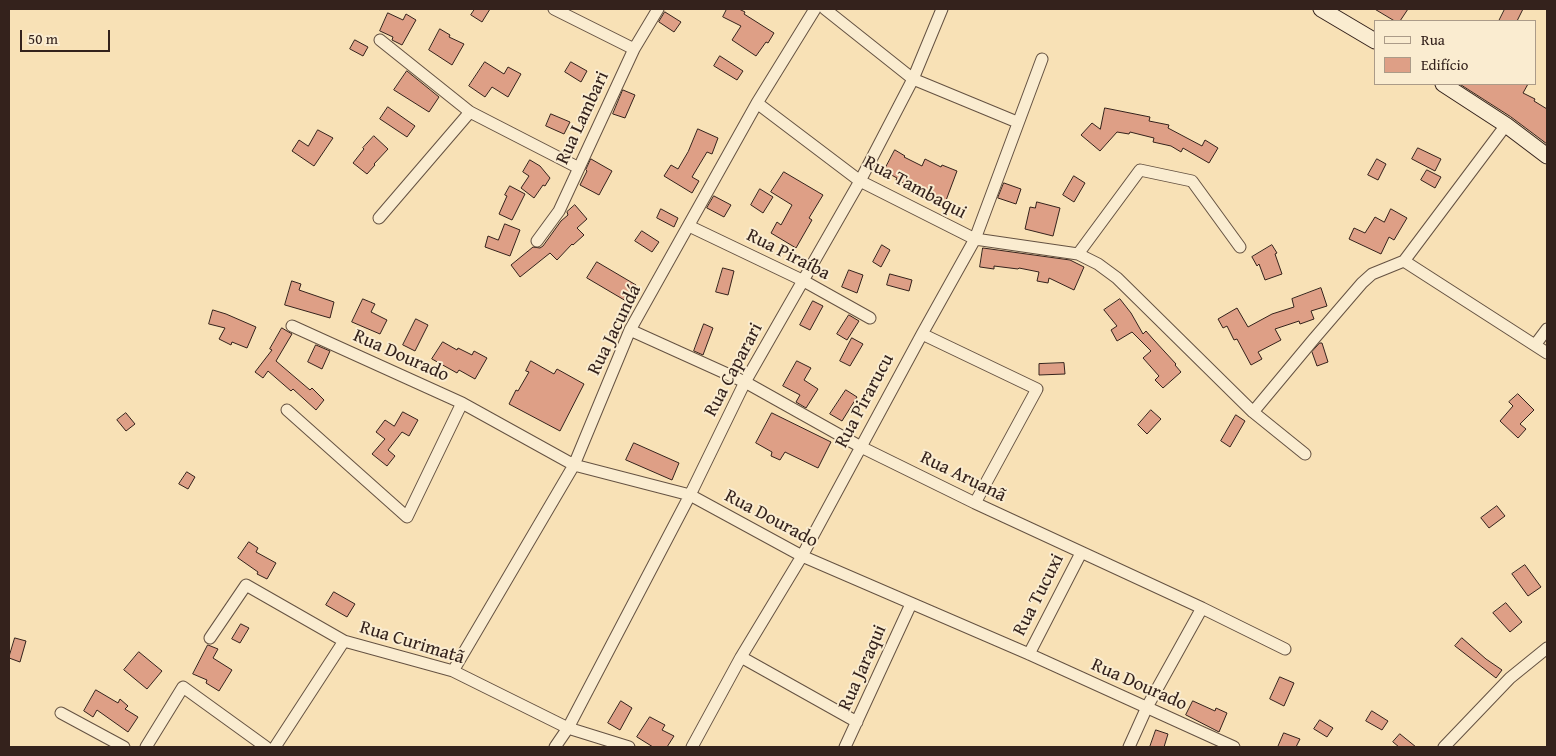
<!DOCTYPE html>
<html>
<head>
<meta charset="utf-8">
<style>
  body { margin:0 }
  #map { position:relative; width:1556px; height:756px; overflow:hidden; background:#f8e1b6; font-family:"Gentium Book Plus",serif }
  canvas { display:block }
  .frame { position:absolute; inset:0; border:10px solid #34221c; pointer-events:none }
  .legend { position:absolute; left:1374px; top:20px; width:162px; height:65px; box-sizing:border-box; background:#faecd0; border:1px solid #ab9b88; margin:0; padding:6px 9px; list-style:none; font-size:15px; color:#34221c }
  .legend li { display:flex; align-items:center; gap:10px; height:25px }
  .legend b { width:25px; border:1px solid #ab9b88 }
  .scale { position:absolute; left:20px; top:30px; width:90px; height:22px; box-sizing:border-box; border:2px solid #34221c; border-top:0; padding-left:6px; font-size:15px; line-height:18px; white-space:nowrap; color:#34221c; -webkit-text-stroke:4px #faecd0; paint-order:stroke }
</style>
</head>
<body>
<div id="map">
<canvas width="1556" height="756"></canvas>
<div class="frame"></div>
<ul class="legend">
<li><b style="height:6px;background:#faecd0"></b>Rua</li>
<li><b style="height:14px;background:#de9f86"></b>Edifício</li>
</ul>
<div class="scale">50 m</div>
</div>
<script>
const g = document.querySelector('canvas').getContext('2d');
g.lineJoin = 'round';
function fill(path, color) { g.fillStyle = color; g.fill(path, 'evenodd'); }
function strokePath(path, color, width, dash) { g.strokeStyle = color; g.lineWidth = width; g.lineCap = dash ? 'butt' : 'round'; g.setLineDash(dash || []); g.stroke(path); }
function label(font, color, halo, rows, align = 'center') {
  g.font = font + ' "Gentium Book Plus",serif'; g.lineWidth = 4; g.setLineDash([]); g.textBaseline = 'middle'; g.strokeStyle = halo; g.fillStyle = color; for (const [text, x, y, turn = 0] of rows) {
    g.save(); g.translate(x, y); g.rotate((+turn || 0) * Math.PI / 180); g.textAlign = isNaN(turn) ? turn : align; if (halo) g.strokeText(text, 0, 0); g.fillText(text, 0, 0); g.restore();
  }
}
const building = new Path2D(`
  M475 9H490L482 22 471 15Z
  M727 9H739L745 12 744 14 774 33 768 43 766 42 756 56 732 40 741 26 723 17Z
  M1375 9H1408L1400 21H1395Z
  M1505 9H1523L1517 21H1499Z
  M665 12 681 22 674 32 659 22Z
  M388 13 403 20 406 14 416 20 402 45 392 40 393 37 380 31Z
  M440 29 450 35 449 37 464 44 452 65 429 50Z
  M355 40 368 47 363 56 350 49Z
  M720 56 743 71 737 80 714 66Z
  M485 62 504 74 508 67 521 74 508 97 492 87 485 97 469 86Z
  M571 62 587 71 581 82 565 72Z
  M407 71 439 97 429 112 394 90Z
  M1460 84H1528L1523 93 1535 99 1534 101 1547 109V144L1511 117Z
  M623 90 635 95 625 118 613 114Z
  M388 107 415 126 407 137 380 119Z
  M1105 108 1150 117 1149 121 1169 125 1168 128 1202 146 1205 140 1218 148 1209 163 1183 148 1181 152 1171 146 1153 142 1154 138 1130 132 1129 134 1117 132 1100 151 1081 135 1092 123 1100 129Z
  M551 114 570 122 564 134 546 126Z
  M698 129 718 138 712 154 707 152 692 177 699 181 692 193 664 176 671 165 678 169 688 152Z
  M318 130 333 138 314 166 292 151 299 140 308 146Z
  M374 136 388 149 374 164 375 165 367 174 353 163 364 149 363 148Z
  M1418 148 1441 159 1435 171 1412 159Z
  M895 150 905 156 904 157 922 166 925 159 941 167 942 165 957 171 945 203 929 197 930 194 896 180 897 178 884 171Z
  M591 159 612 171 599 195 580 185 587 171 586 170Z
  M1377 159 1386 164 1378 180 1368 175Z
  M530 160 540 166 550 178 545 186 543 185 534 198 521 188 529 176 523 172Z
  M1427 170 1441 177 1435 188 1421 180Z
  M784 172 823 195 809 218 812 220 796 248 771 233 777 222 781 225 792 205 771 192Z
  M1074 176 1085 183 1074 202 1063 195Z
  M1004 183 1021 189 1016 204 998 198Z
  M510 186 525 194 512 220 499 214 507 196 505 195Z
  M760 189 773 197 763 213 751 205Z
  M714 196 731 205 724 217 707 208Z
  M1037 202 1060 208 1053 236 1025 229 1030 207 1035 208Z
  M575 205 587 219 577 228 584 235 573 245 572 244 557 260 550 253 520 277 511 265 533 247 540 248 543 246 561 221 568 215 567 212Z
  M661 209 678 218 674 227 657 218Z
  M1391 209 1407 218 1394 240 1389 237 1381 254 1349 239 1354 228 1365 233 1375 217 1384 222Z
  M505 224 520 230 510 256 485 247 488 236 498 240Z
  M642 231 659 242 652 252 635 241Z
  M882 245 890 250 881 267 873 262Z
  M1272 245 1277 253 1275 254 1282 274 1265 280 1259 264 1257 266 1252 257Z
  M983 248 1070 260 1084 267 1074 290 1049 278 1048 283 1037 281 1039 272 1019 268 1018 269 994 266V269L980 267Z
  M597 262 636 285 626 301 587 278Z
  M723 268 734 271 728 295 716 292Z
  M849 270 863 275 857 293 842 287Z
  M890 274 912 280 909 291 887 285Z
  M292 281 301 284 299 290 334 302 330 318 285 305Z
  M1321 288 1327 306 1311 311 1314 319 1300 324 1299 321 1275 329 1281 340 1258 352 1262 359 1251 365 1237 339 1234 340 1227 326 1223 328 1218 319 1237 308 1248 327 1272 314 1294 307 1292 299Z
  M363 299 375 304 371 312 387 320 380 334 352 322Z
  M1120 299 1131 313 1143 334 1146 331 1153 339 1176 364 1175 365 1181 372 1163 388 1155 380 1159 376 1143 358 1151 351 1132 332 1117 341 1111 330 1117 326 1104 310Z
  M813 301 823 306 810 330 800 325Z
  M213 310 226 314 256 327 247 348 232 342 231 345 219 339 225 328 209 324Z
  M849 315 859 321 847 340 837 334Z
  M416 319 428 325 415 351 403 345Z
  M704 324 713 328 703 355 694 351Z
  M282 328 292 334 276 361 310 390 312 388 324 400 316 410 293 389 291 391 268 371 263 378 255 372 272 350 270 349Z
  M852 338 863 344 850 366 840 361Z
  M443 342 457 350 458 348 472 355 474 351 487 358 475 379 459 370 457 373 432 359Z
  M1320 343H1322L1328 362 1317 366 1312 352Z
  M316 345 330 351 322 369 308 362Z
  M531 361 554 374 557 369 584 384 560 431 509 404 516 390 518 391 529 372 526 371Z
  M797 361 811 368 804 380 818 389 806 408 796 402 800 395 783 386Z
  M1064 363 1065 374 1039 375V364Z
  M846 390 857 397 842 421 830 414Z
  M1518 394 1534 410 1520 424 1526 429 1518 438 1500 421 1513 406 1509 402Z
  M1151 410 1161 419 1147 434 1138 425Z
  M403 412 418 420 409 436 402 432 388 450 395 456 387 466 372 454 385 439 376 432 385 420 394 426Z
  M126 413 135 424 126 431 117 420Z
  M772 413 831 442 818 468 785 452 780 460 771 456 772 452 756 443Z
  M1236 415 1245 421 1230 447 1221 441Z
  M634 443 679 463 672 480 626 460Z
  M187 472 195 477 188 489 179 484Z
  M1497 506 1505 516 1489 528 1481 518Z
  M249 542 258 548 256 552 276 563 267 579 257 574 258 572 238 558Z
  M1525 565 1541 587 1528 596 1512 574Z
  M334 592 355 604 347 617 326 605Z
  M1506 603 1522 622 1510 632 1493 613Z
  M241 624 249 628 240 643 232 639Z
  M15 638 26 641 20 662 9 658Z
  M1462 638 1486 659 1502 670 1496 678 1455 646Z
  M208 645 218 649 213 658 232 670 219 691 206 683 207 680 193 674Z
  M139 652 162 671 147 689 124 670Z
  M1280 677 1294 683 1284 706 1270 699Z
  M96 690 118 703 120 699 128 706 125 709 138 717 128 732 97 710 93 717 84 711Z
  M621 701 632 708 620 730 608 723Z
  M1193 701 1215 711 1216 708 1227 713 1219 732 1186 715Z
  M1372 711 1388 721 1382 730 1366 721Z
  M650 717 665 725 662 730 674 736 667 747H653L637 737Z
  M1320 720 1333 728 1327 737 1314 729Z
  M1156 730 1168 734 1164 747H1150Z
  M1284 733 1300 739 1296 747H1278Z
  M1400 734 1416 747H1399L1393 742Z`);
const street = new Path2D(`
  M554 9 634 49
  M825 9 913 79 1017 122
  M380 40 470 112 579 168
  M757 103 860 181 975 239 1078 254 1098 264 1117 278 1253 412 1305 454
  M379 218 470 112
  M689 226 802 280 870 318
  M537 241 559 211 634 49 658 9
  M1078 254 1140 170 1192 181 1240 247
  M1404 261 1547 353
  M292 326 462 403 574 465 690 495 802 556 1029 654 1234 747
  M630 330 745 382 861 447 975 503 1202 608 1285 649
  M922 334 1037 389 975 503
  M1535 345 1547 329
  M287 410 407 517 462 403
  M1253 412 1313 340 1362 283 1372 274 1404 261 1506 125
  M210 638 246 585 344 641 453 671 568 728 629 747
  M1029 654 1081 553
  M741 657 857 722
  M453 671 574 465 630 330 757 103 815 9
  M61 713 124 747
  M146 747 183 687 266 747
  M275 747 344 641
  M555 747 568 728 690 495 745 382 860 181 913 79 942 9
  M692 747 741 657 802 556 922 334 975 239 1042 59
  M845 747 911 604
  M1129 747 1147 707 1202 608
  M1444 747 1510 678 1547 648`);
const secondary = new Path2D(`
  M1321 9 1375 41
  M1443 84 1506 125 1547 156`);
const streetNames = [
  ["Rua Lambari",583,118,-65],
  ["Rua Tambaqui",915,188,28],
  ["Rua Piraíba",788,255,27],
  ["Rua Jacundá",615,330,-64],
  ["Rua Dourado",401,356,24],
  ["Rua Caparari",734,370,-62],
  ["Rua Pirarucu",865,401,-62],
  ["Rua Aruanã",963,477,26],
  ["Rua Dourado",771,519,28],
  ["Rua Tucuxi",1039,595,-63],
  ["Rua Curimatã",412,643,17],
  ["Rua Jaraqui",863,668,-66],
  ["Rua Dourado",1139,685,24]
];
fill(building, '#de9f86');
strokePath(building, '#34221c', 1);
strokePath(street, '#655242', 13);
strokePath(secondary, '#34221c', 17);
strokePath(street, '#faecd0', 11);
strokePath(secondary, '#faecd0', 15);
label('19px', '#34221c', '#faecd0', streetNames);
</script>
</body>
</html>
